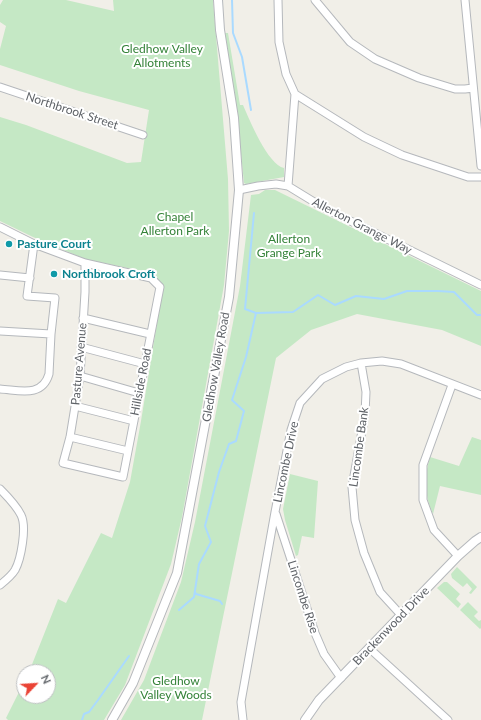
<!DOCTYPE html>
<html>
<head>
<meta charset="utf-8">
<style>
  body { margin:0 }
  #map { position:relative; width:481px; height:720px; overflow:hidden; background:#f1efe8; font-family:Lato,sans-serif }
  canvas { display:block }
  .north { position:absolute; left:16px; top:664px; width:40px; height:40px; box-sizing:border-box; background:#fff; border:1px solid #bfc1c3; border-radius:50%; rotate:65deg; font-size:11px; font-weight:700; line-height:16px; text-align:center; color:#5f6368 }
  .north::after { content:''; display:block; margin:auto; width:14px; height:18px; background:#ea4335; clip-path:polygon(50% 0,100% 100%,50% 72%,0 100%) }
</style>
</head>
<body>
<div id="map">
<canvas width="481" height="720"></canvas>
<div class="north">N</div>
</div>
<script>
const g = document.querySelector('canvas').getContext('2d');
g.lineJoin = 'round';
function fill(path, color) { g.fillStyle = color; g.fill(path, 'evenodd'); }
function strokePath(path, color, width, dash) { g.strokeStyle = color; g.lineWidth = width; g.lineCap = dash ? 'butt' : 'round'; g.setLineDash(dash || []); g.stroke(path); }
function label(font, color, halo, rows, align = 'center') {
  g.font = font + ' Lato,sans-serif'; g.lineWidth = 4; g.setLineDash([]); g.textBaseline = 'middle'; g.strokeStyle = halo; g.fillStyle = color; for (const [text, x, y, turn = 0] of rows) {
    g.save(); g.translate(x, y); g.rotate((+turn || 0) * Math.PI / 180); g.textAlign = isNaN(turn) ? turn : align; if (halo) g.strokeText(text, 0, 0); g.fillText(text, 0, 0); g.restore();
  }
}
const green = new Path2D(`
  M3 0H66L114 11 113 0H213L228 179 229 231 224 285 182 517 171 564 125 685 104 720H8L6 718 24 682V696H48V672H29L58 599 66 603 101 533 112 538 130 482 141 421 163 286 151 273 85 259 33 237 0 221V117L26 125 127 163 141 162 149 110 79 91 0 65V49L6 26 0 22V5Z
  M225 33H228L240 105H243C249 119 268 165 284 168V177L246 184 244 183 236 104Z
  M265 190H275L481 291V346L442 330 357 314 311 330 276 358 202 720H121L144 680 181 582 195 522 240 286 251 195 259 194Z
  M472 437 481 440V495L440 486 433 514C424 495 424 477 430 457L459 466Z
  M290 474 318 481 314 538 302 536 298 555 296 556 285 520 283 509Z
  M457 567 477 587 471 594 469 593 472 589 467 583 463 587 452 578 451 574Z
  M444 582H447L460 594 456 599 461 604 458 608 437 588Z
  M468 602 478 612 474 616 479 621 481 620V628L480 629 460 610Z`);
const stream = new Path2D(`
  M232 0 233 33 242 57 251 110
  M254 213 245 309 256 313
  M195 592 196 594 220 601 222 604
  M179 610 194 597 199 564 211 542 205 526 219 472 229 444 236 441 244 411 232 400 246 357 256 313 293 312 318 295 335 305 356 296 384 299 407 291H438L454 292 477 315H481
  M82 720 84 714 89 712 98 700 129 656`);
const minor = new Path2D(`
  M278 0 279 42 286 74 295 94 288 186
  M315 0 350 42 375 59 419 78 455 89H465L473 88
  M465 0 481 166
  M0 87 143 135
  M295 94 364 137 402 155 468 177H481
  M239 190 258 186 276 184 288 186 324 208 481 285
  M0 227 34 244 85 263 151 278 160 287 123 477 63 463 70 437 80 376 85 292V263
  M0 275 30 278
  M83 318 150 334
  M0 331 51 334
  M81 347 145 364
  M361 363 366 392 365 414 352 487 355 520 364 553 380 592 401 615
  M80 376 139 393
  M452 385 423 465V500L434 530 458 556
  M0 389C19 390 42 398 49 374L51 334 55 298 27 296 34 244
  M75 406 134 421
  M70 437 128 451
  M0 489C8 497 16 505 21 515 27 527 21 559 15 570 12 575 5 581 0 585
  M276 514 315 633 324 654 341 678
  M369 648 448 720
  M243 720 241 702 275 512 291 430 300 403 322 379 346 367 361 363 382 361 401 364 481 395`);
const tertiary = new Path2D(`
  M112 720 133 683 177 573 229 297 239 190 234 118 220 30 218 0
  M305 720 319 700 401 615 458 556 475 541 481 537`);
const markers = [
  [9,244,4,"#0f9aa8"],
  [54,274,4,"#0f9aa8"]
];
const parkNames = [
  ["Gledhow Valley",162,49],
  ["Allotments",162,63],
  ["Chapel",175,217],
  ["Allerton Park",175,231],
  ["Allerton",289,239],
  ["Grange Park",289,253],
  ["Gledhow",176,681],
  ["Valley Woods",176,695]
];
const streetNames = [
  ["Northbrook Street",72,111,18],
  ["Allerton Grange Way",362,226,27],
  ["Pasture Avenue",79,364,-85],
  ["Gledhow Valley Road",216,367,-80],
  ["Hillside Road",141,382,-79],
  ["Lincombe Bank",359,447,-82],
  ["Lincombe Drive",286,462,-78],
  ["Lincombe Rise",303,597,72],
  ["Brackenwood Drive",391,626,-46]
];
const cultureNames = [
  ["Pasture Court",17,244],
  ["Northbrook Croft",62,274]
];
fill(green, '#c5e8c5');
strokePath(stream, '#aadaff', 2);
strokePath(minor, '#b5b8bc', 9);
strokePath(tertiary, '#b5b8bc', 10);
strokePath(minor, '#fff', 7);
strokePath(tertiary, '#fff', 8);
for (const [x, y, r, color] of markers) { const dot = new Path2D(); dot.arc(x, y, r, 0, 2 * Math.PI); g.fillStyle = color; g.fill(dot); strokePath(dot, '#fff', 1.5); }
label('12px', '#348238', '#fff', parkNames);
label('12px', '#5f6368', '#fff', streetNames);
label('bold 12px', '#0d838f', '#fff', cultureNames, 'left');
</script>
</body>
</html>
